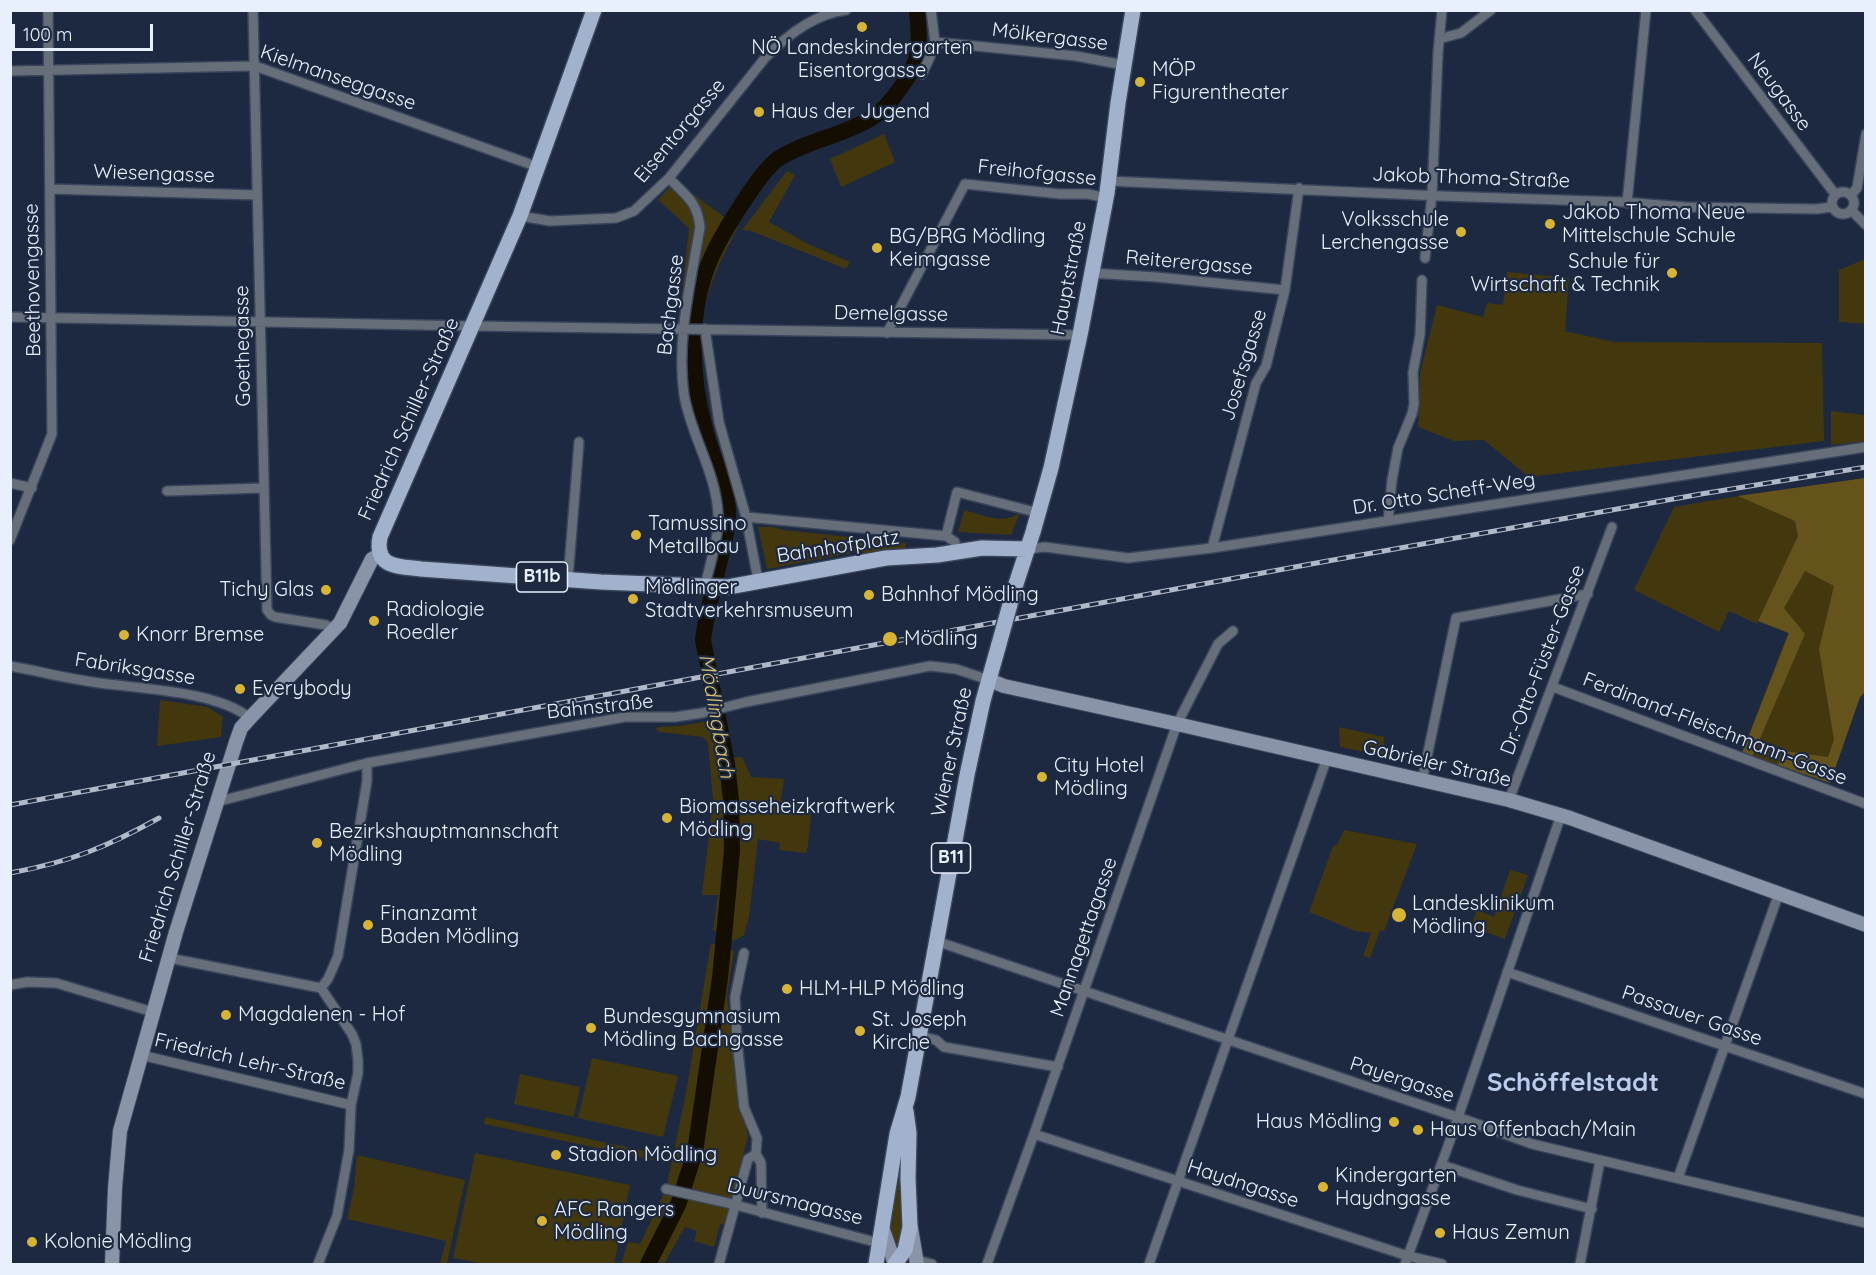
<!DOCTYPE html>
<html>
<head>
<meta charset="utf-8">
<style>
  body { margin:0 }
  #map { position:relative; width:1876px; height:1275px; overflow:hidden; background:#1c2941; font-family:Quicksand,sans-serif }
  canvas { display:block }
  .frame { position:absolute; inset:0; border:12px solid #e9f0fd; pointer-events:none }
  .scale { position:absolute; left:12px; top:24px; width:141px; height:27px; box-sizing:border-box; border:3px solid #e9f0fd; border-top:0; padding-left:8px; font-size:18px; line-height:21px; white-space:nowrap; color:#e9f0fd; -webkit-text-stroke:4px #1c2941; paint-order:stroke }
</style>
</head>
<body>
<div id="map">
<canvas width="1876" height="1275"></canvas>
<div class="frame"></div>
<div class="scale">100 m</div>
</div>
<script>
const g = document.querySelector('canvas').getContext('2d');
g.lineJoin = 'round';
function fill(path, color) { g.fillStyle = color; g.fill(path, 'evenodd'); }
function strokePath(path, color, width, dash) { g.strokeStyle = color; g.lineWidth = width; g.lineCap = dash ? 'butt' : 'round'; g.setLineDash(dash || []); g.stroke(path); }
function label(font, color, halo, rows, align = 'center') {
  g.font = font + ' Quicksand,sans-serif'; g.lineWidth = 4.5; g.setLineDash([]); g.textBaseline = 'middle'; g.strokeStyle = halo; g.fillStyle = color; for (const [text, x, y, turn = 0] of rows) {
    g.save(); g.translate(x, y); g.rotate((+turn || 0) * Math.PI / 180); g.textAlign = isNaN(turn) ? turn : align; if (halo) g.strokeText(text, 0, 0); g.fillText(text, 0, 0); g.restore();
  }
}
const green = new Path2D(`
  M884 134 895 162 841 187 830 159Z
  M787 171 795 175 769 222 806 243 850 262 846 269 751 231 742 230Z
  M675 181 738 227C720 260 710 283 701 319L679 321 689 228 658 200Z
  M1865 259V324L1839 322V270Z
  M1507 272 1569 278 1565 331 1614 342 1822 343 1824 441 1529 477 1484 440 1454 441 1418 427 1420 373 1437 305 1483 317 1487 303 1503 305Z
  M1831 411 1865 415V441L1831 445Z
  M1865 478V692L1860 697 1830 783 1742 753 1788 633 1758 621 1757 624 1729 611 1719 632 1634 590 1674 507 1738 496Z
  M964 510C983 515 1003 525 1020 513L1011 535 958 532Z
  M758 527H772L784 530 906 543 905 549 863 554 862 551 767 569Z
  M160 700 207 707 223 717 221 737 157 746Z
  M719 719 730 758 742 757 751 777 784 779 781 800 812 804 808 845 806 853 779 850 780 843 758 839 749 917 744 935 734 941 713 930 718 895H702L713 799 708 743 703 737 659 732 656 729 658 727 680 726Z
  M1339 727 1384 737V756L1340 747Z
  M1344 830 1417 844 1384 931 1380 930 1370 958 1363 956 1371 933 1355 931 1309 912 1333 846 1337 845Z
  M1510 870 1528 875 1505 939 1471 927 1477 910 1494 917Z
  M711 943 734 951 727 995 735 1079 748 1137 724 1225 720 1224 714 1247 694 1241 697 1231 685 1227 664 1264H621L628 1242 640 1244 666 1189 686 1093Z
  M592 1058 678 1076 663 1137 578 1118Z
  M520 1074 580 1087 574 1117 514 1104Z
  M485 1117 655 1153 653 1160 484 1124Z
  M903 1136 905 1235 897 1255 889 1238Z
  M475 1153 630 1185 614 1264H486L453 1258Z
  M357 1155 465 1180 447 1263 453 1264H440L446 1241 347 1219 354 1188Z`);
const forest = new Path2D(`
  M1865 478V692L1860 697 1830 783 1778 765 1784 751 1828 757 1834 740 1819 649 1834 586 1805 571 1784 608 1805 634 1752 757 1742 753 1789 633 1758 621 1798 536 1795 521 1738 496Z`);
const river = new Path2D(`
  M648 1264 678 1205 695 1152 720 978 732 851 731 800 727 764 703 640 705 626C710 603 715 579 721 556 724 543 728 529 728 516 729 487 713 460 706 433 690 376 687 310 712 256 722 234 760 171 778 159 805 141 842 136 870 119 882 112 893 99 901 87 922 59 920 44 917 10`);
const street = new Path2D(`
  M253 10 267 610 271 615 275 617 326 625 333 629
  M1695 10 1835 194
  M1439 39 1461 33 1491 10
  M935 42 1076 56 1124 65
  M10 71 255 66 538 167
  M922 74 930 57 935 42 931 10
  M669 178C686 196 697 201 700 227 691 282 676 339 684 395 691 436 716 472 718 514 719 538 710 563 705 586
  M1108 181 1441 196 1623 202 1685 207 1816 209 1832 207
  M50 189 257 195
  M1832 203a11 11 0 1 1 22 0a11 11 0 1 1-22 0Z
  M1851 195 1857 188 1866 134
  M1627 203 1646 10
  M1851 210 1866 225
  M520 216 550 221 616 218 634 211 669 178 765 58C786 36 815 14 846 10
  M1425 258 1432 195 1438 53 1442 10
  M1090 273 1156 277 1285 290
  M10 317 473 326 1080 335
  M705 329 719 422 746 517 758 580
  M887 333 965 184 1060 194H1088L1106 198
  M10 483 32 488
  M167 491 264 488
  M746 517 946 536 955 542 956 551
  M1388 521 1392 480 1398 448 1412 414 1414 404 1413 372 1420 335 1422 280
  M946 536 957 492 1039 513
  M10 540 52 434 48 10
  M1212 548 1256 383 1266 366 1285 290 1299 188
  M1028 549 1045 547 1128 558 1212 548 1866 447
  M568 579 579 442
  M10 666C38 671 65 678 93 682 137 689 215 690 250 718
  M1553 687 1866 804
  M1422 781 1456 618 1588 594
  M1509 800 1612 527
  M216 802 367 763 625 717H675L702 713 746 702 930 666 956 669 989 680
  M936 941 1466 1120 1532 1144 1866 1223
  M744 953 735 997 737 1041 744 1107 757 1138 756 1154 761 1163 762 1213
  M169 958 321 988 352 1034 356 1044 358 1060V1073L351 1105 349 1150 337 1216 318 1264
  M1507 972 1866 1094
  M10 985 27 982 56 983 153 1012
  M321 988 328 979 338 956 367 781V763
  M920 1036 936 1040 944 1047 1058 1067
  M141 1055 351 1105
  M1034 1134 1408 1256 1442 1264
  M1442 1165 1517 1190 1592 1209
  M1678 1178 1779 893
  M666 1189 728 1203 879 1243
  M917 1260 932 1264
  M719 1264 748 1159 756 1154
  M987 1264 1034 1134 1177 724 1218 644 1233 631
  M1149 1264 1327 758
  M1405 1264 1452 1135 1561 815
  M1580 1264 1600 1161`);
const secondary = new Path2D(`
  M989 680 1004 686 1177 724 1509 800 1570 818 1866 925
  M882 1227 895 1264
  M911 1228 917 1264
  M112 1264 115 1188 120 1131 176 932 236 742 241 728 250 718 340 623 372 559 379 555`);
const primary = new Path2D(`
  M594 10 520 216 380 537C374 568 398 566 421 569L601 582 728 587 886 558 937 555 982 548 1028 549
  M1014 590 1033 532 1051 468 1080 335 1107 193 1118 103 1133 10
  M876 1264 897 1134 908 1097 967 775 983 701 999 644
  M895 1264 905 1250 910 1227 908 1178 909 1133 906 1111`);
const rail = new Path2D(`
  M10 805 1311 564 1701 494 1866 467
  M10 873C70 862 107 847 159 818`);
const primaryBridge = new Path2D(`
  M999 644 1014 590`);
const markers = [
  [862,27,6,"#d8b434"],
  [1140,82,6,"#d8b434"],
  [759,112,6,"#d8b434"],
  [1550,224,6,"#d8b434"],
  [1461,232,6,"#d8b434"],
  [877,248,6,"#d8b434"],
  [1672,273,6,"#d8b434"],
  [636,535,6,"#d8b434"],
  [326,590,6,"#d8b434"],
  [869,595,6,"#d8b434"],
  [633,599,6,"#d8b434"],
  [374,621,6,"#d8b434"],
  [124,635,6,"#d8b434"],
  [890,639,8,"#d8b434"],
  [240,689,6,"#d8b434"],
  [1042,777,6,"#d8b434"],
  [667,818,6,"#d8b434"],
  [317,843,6,"#d8b434"],
  [1399,915,8,"#d8b434"],
  [368,925,6,"#d8b434"],
  [787,989,6,"#d8b434"],
  [226,1015,6,"#d8b434"],
  [591,1028,6,"#d8b434"],
  [860,1031,6,"#d8b434"],
  [1394,1122,6,"#d8b434"],
  [1418,1130,6,"#d8b434"],
  [556,1155,6,"#d8b434"],
  [1323,1187,6,"#d8b434"],
  [542,1221,6,"#d8b434"],
  [1440,1233,6,"#d8b434"],
  [32,1242,6,"#d8b434"]
];
const shields = [
  [542,577,51],
  [951,858,39]
];
const shieldNames = [
  ["B11b",542,577],
  ["B11",951,858]
];
const streetNames = [
  ["Mölkergasse",1050,37,7],
  ["Kielmanseggasse",338,78,19],
  ["Neugasse",1779,92,53],
  ["Eisentorgasse",680,131,-50],
  ["Freihofgasse",1037,173,6],
  ["Wiesengasse",154,174,2],
  ["Jakob Thoma-Straße",1471,178,2],
  ["Reiterergasse",1189,263,5],
  ["Hauptstraße",1069,278,-79],
  ["Beethovengasse",33,280,-91],
  ["Bachgasse",671,305,-83],
  ["Demelgasse",891,314,1],
  ["Goethegasse",243,346,-91],
  ["Josefsgasse",1244,365,-73],
  ["Friedrich Schiller-Straße",409,419,-66],
  ["Dr. Otto Scheff-Weg",1444,494,-9],
  ["Bahnhofplatz",838,547,-9],
  ["Dr.-Otto-Füster-Gasse",1543,660,-69],
  ["Fabriksgasse",135,669,9],
  ["Bahnstraße",600,707,-6],
  ["Ferdinand-Fleischmann-Gasse",1715,729,21],
  ["Wiener Straße",952,752,-78],
  ["Gabrieler Straße",1437,764,13],
  ["Friedrich Schiller-Straße",178,857,-73],
  ["Mannagettagasse",1084,937,-71],
  ["Passauer Gasse",1692,1016,19],
  ["Friedrich Lehr-Straße",250,1062,13],
  ["Payergasse",1402,1080,18],
  ["Haydngasse",1243,1184,18],
  ["Duursmagasse",795,1202,14]
];
const poiNames = [
  ["NÖ Landeskindergarten",862,48,"center"],
  ["Eisentorgasse",862,71,"center"],
  ["MÖP",1152,70],
  ["Figurentheater",1152,93],
  ["Haus der Jugend",771,112],
  ["Jakob Thoma Neue",1562,213],
  ["Mittelschule Schule",1562,236],
  ["Volksschule",1449,220,"right"],
  ["Lerchengasse",1449,243,"right"],
  ["BG/BRG Mödling",889,237],
  ["Keimgasse",889,260],
  ["Schule für",1660,262,"right"],
  ["Wirtschaft & Technik",1660,285,"right"],
  ["Tamussino",648,524],
  ["Metallbau",648,547],
  ["Mödlinger",645,588],
  ["Stadtverkehrsmuseum",645,611],
  ["Tichy Glas",314,590,"right"],
  ["Bahnhof Mödling",881,595],
  ["Radiologie",386,610],
  ["Roedler",386,633],
  ["Knorr Bremse",136,635],
  ["Mödling",904,639],
  ["Everybody",252,689],
  ["City Hotel",1054,766],
  ["Mödling",1054,789],
  ["Biomasseheizkraftwerk",679,807],
  ["Mödling",679,830],
  ["Bezirkshauptmannschaft",329,832],
  ["Mödling",329,855],
  ["Landesklinikum",1412,904],
  ["Mödling",1412,927],
  ["Finanzamt",380,914],
  ["Baden Mödling",380,937],
  ["HLM-HLP Mödling",799,989],
  ["Magdalenen - Hof",238,1015],
  ["Bundesgymnasium",603,1017],
  ["Mödling Bachgasse",603,1040],
  ["St. Joseph",872,1020],
  ["Kirche",872,1043],
  ["Haus Mödling",1382,1122,"right"],
  ["Haus Offenbach/Main",1430,1130],
  ["Stadion Mödling",568,1155],
  ["Kindergarten",1335,1176],
  ["Haydngasse",1335,1199],
  ["AFC Rangers",554,1210],
  ["Mödling",554,1233],
  ["Haus Zemun",1452,1233],
  ["Kolonie Mödling",44,1242]
];
const waterNames = [
  ["Mödlingbach",716,716,80]
];
const districtNames = [
  ["Schöffelstadt",1573,1083]
];
fill(green, '#43370e');
fill(forest, '#64541c');
strokePath(river, '#130e01', 16);
strokePath(street, '#39455b', 12);
strokePath(secondary, '#39455b', 16);
strokePath(primary, '#39455b', 18);
strokePath(street, '#666e7a', 9);
strokePath(secondary, '#8994a8', 14);
strokePath(primary, '#a3b2cc', 15);
strokePath(rail, '#b1b9c9', 5);
strokePath(rail, '#1c2941', 3, [9]);
strokePath(primaryBridge, '#39455b', 18, []);
strokePath(primaryBridge, '#a3b2cc', 15);
for (const [x, y, r, color] of markers) { const dot = new Path2D(); dot.arc(x, y, r, 0, 2 * Math.PI); g.fillStyle = color; g.fill(dot); strokePath(dot, '#1c2941', 2); }
for (const [x, y, w] of shields) { const box = new Path2D(); box.roundRect(x - w / 2, y - 15, w, 30, 4.5); g.fillStyle = '#1c2941'; g.fill(box); strokePath(box, '#e9f0fd', 1.5); }
label('bold 18px', '#e9f0fd', null, shieldNames);
label('20px', '#e9f0fd', '#1c2941', streetNames);
label('20px', '#e9f0fd', '#1c2941', poiNames, 'left');
label('italic 21px', '#ddc371', '#1c2941', waterNames);
label('bold 26px', '#bbccec', '#1c2941', districtNames);
</script>
</body>
</html>
